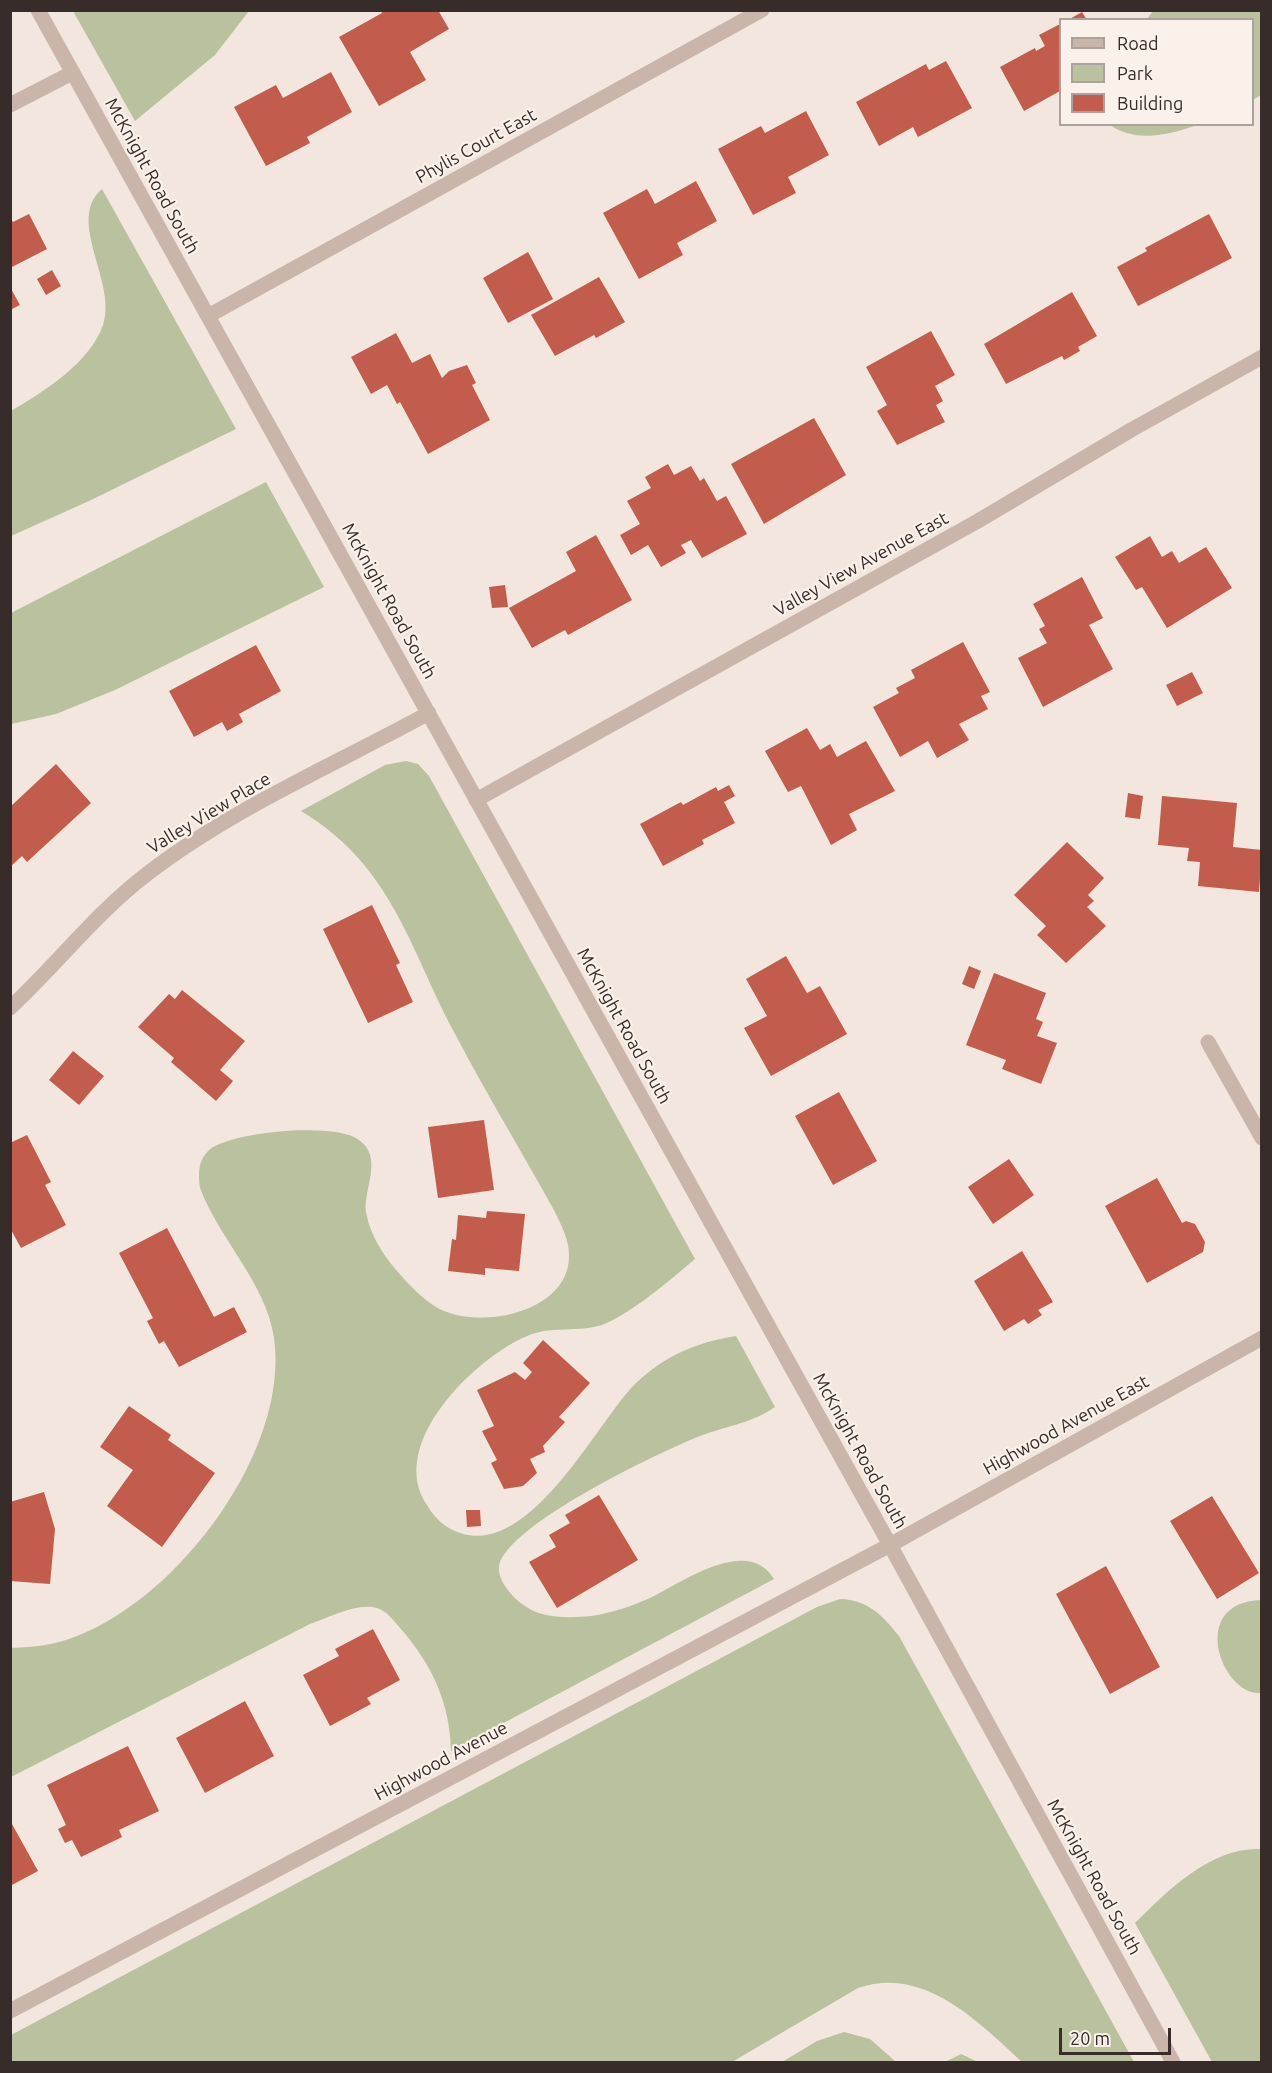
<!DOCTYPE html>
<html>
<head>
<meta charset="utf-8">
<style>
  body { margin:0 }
  #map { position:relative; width:1272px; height:2073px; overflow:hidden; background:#f2e6de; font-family:Ubuntu,sans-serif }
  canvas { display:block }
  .frame { position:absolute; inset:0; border:12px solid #372c29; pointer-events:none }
  .legend { position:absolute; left:1059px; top:18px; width:195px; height:108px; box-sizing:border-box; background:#f9f1ea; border:2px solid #aba29d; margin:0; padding:8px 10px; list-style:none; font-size:18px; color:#372c29 }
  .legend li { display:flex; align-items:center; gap:12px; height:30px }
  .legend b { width:30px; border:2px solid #aba29d }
  .scale { position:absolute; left:1059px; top:2028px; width:112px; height:27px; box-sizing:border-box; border:3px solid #372c29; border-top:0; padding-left:8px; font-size:18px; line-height:21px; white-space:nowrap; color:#372c29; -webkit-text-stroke:4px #f9f1ea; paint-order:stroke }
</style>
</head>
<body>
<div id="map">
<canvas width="1272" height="2073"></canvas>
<div class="frame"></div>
<ul class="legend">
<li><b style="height:8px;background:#cab5aa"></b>Road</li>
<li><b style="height:16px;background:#b9c19e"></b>Park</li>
<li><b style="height:16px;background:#c25c4c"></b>Building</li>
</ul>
<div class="scale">20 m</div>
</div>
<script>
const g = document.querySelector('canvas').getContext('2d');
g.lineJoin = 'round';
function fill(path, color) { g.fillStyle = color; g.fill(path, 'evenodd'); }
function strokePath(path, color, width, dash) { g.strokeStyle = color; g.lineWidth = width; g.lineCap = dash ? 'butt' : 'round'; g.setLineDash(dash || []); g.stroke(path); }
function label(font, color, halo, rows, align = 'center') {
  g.font = font + ' Ubuntu,sans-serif'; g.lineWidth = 4.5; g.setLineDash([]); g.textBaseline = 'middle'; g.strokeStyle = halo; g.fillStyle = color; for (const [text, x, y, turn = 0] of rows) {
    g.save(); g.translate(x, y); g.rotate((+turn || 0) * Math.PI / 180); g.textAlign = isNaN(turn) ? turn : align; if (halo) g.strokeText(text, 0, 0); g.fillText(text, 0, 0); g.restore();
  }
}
const green = new Path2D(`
  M73 11H249L215 55 135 121Z
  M1153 11H1261V95L1253 100 1252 20 1147 19Z
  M1110 125H1197C1169 135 1136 143 1110 125Z
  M102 189 236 429 89 501 11 536V411C43 392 90 363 103 325 118 283 65 220 102 189Z
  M266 482 324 587 115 690 56 714 11 724V613Z
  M406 761 418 764 429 776 695 1259C669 1281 641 1305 611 1321 585 1335 555 1324 527 1336 475 1358 386 1444 427 1505 432 1514 440 1523 449 1528 524 1571 595 1424 635 1384 664 1356 697 1342 736 1336L775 1407C751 1424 721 1427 695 1438 656 1454 507 1525 499 1566 497 1581 514 1599 525 1606 543 1619 571 1618 591 1616 612 1613 633 1606 652 1597 682 1582 748 1535 774 1579L451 1751C450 1703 432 1665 401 1629 394 1621 387 1611 377 1608 357 1602 328 1618 310 1624L11 1777V1648C34 1647 56 1645 77 1636 179 1597 290 1450 274 1338 266 1283 219 1239 200 1188 198 1174 198 1160 209 1150 232 1131 336 1122 359 1140 384 1158 363 1189 366 1212 370 1235 383 1255 398 1272 410 1286 429 1306 447 1312 488 1328 570 1310 569 1255 569 1239 561 1225 555 1212 522 1152 486 1093 454 1032 408 945 392 866 301 811L385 765Z
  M840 1599C868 1600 882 1615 899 1636L1134 2062H1022C978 2021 923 1965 858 1988L732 2062H11V2035L817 1607Z
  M1261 1600V1693C1223 1697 1186 1603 1261 1600Z
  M1261 1849V2062H1212L1135 1923C1168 1890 1211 1847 1261 1849Z
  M844 2032 870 2039 896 2062H782L817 2041Z
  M961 2054 978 2062H945Z`);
const building = new Path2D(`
  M381 10H438L449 29 410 52 426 80 379 106 339 37 382 13Z
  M1082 12 1087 20H1068Z
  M1060 24V91L1024 111 1000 67 1035 48 1036 51 1045 46 1039 35Z
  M946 61 972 108 918 137 913 127 879 146 856 102 926 64 929 70Z
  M331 72 352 112 307 137 310 143 266 166 234 107 276 85 283 98Z
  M806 111 829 155 788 177 796 193 753 215 718 149 761 126 765 133Z
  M696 181 717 221 677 243 683 255 639 279 603 213 647 189 655 204Z
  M29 214 47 249 10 268V218L13 222Z
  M1209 214 1232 258 1138 306 1117 267 1147 251 1145 248Z
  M528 252 553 299 508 323 483 278Z
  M52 270 61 286 46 295 37 279Z
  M599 277 625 322 596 338 594 335 555 356 531 315Z
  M10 287 20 305 10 310Z
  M1072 292 1097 336 1078 347 1080 351 1064 360 1062 356 1006 384 984 344Z
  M931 331 955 375 935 386 943 401 936 405 945 422 897 445 877 411 887 405 866 367Z
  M396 333 412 363 430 354 442 378 449 371 467 365 476 383 472 385 490 420 428 454 400 402 397 404 387 385 371 394 351 357Z
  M814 418 846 475 764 524 731 464Z
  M668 464 674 475 691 466 700 481 704 478 717 501 726 496 747 534 702 558 691 540 681 545 686 553 661 567 648 545 631 555 620 535 640 524 627 501 651 488 645 477Z
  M596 535 632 600 568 635 565 630 532 648 509 608 576 571 566 552Z
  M1150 536 1162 557 1172 551 1179 563 1206 547 1232 588 1167 628 1142 587 1136 590 1115 557Z
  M1082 577 1103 618 1089 625 1113 669 1043 707 1018 658 1047 643 1039 629 1045 626 1033 604Z
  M505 585 508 607 492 608 489 587Z
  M963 642 990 692 981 696 988 709 959 724 969 740 937 758 928 741 900 757 873 707 899 693 896 688 915 678 911 670Z
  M256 645 281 691 239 714 243 722 227 731 222 722 194 737 169 691Z
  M1192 672 1203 693 1177 706 1166 685Z
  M807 728 820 750 830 744 837 757 866 741 895 791 849 814 857 830 831 845 801 786 788 792 765 751Z
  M56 764 91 803 27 862 22 856 10 867V807Z
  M729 785 735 796 724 802 735 823 702 840 704 844 663 866 640 824 681 802 683 805 716 787 718 791Z
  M1128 793 1143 796 1140 819 1125 817Z
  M1162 796 1237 803 1233 847 1262 850 1259 892 1198 886 1200 862 1187 861 1189 848 1158 845Z
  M1067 842 1104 878 1088 895 1094 901 1087 907 1106 926 1066 963 1037 935 1046 926 1014 895Z
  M372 905 400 963 396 965 413 1002 368 1023 323 929Z
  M786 956 807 993 820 986 847 1034 771 1076 744 1028 767 1016 746 979Z
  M969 966 981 971 974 989 962 984Z
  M994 973 1046 993 1036 1019 1043 1022 1037 1036 1057 1043 1041 1084 1002 1069 1006 1060 966 1045Z
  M182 990 245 1041 220 1070 233 1081 216 1101 171 1062 174 1058 138 1027 169 994 175 999Z
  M73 1051 104 1076 79 1105 49 1080Z
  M839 1092 877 1161 833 1185 795 1116Z
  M484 1120 494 1190 438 1198 428 1127Z
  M27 1135 51 1182 45 1185 66 1225 21 1248 10 1228V1143Z
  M1009 1159 1034 1195 993 1224 968 1187Z
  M1157 1178 1182 1223 1186 1221 1195 1224 1205 1242 1203 1252 1147 1283 1105 1206Z
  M487 1211 525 1214 519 1271 485 1268V1275L448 1271 452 1239 456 1240 458 1215 486 1218Z
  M167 1228 214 1317 234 1307 247 1332 179 1367 164 1341 159 1344 147 1321 153 1318 119 1253Z
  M1022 1251 1053 1302 1038 1310 1042 1315 1028 1324 1024 1319 1004 1331 974 1281Z
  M543 1340 590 1383 559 1417 565 1422 543 1446 545 1452 530 1459 537 1473 523 1486 504 1489 491 1463 497 1460 482 1431 494 1426 477 1390 515 1372 525 1380 532 1372 523 1363Z
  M129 1406 171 1435 168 1440 215 1473 162 1547 107 1506 133 1470 100 1447Z
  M44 1492 55 1529 50 1584 10 1581V1502Z
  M599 1495 638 1560 557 1608 529 1562 556 1547 549 1535 570 1523 565 1515Z
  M1212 1496 1259 1573 1217 1599 1170 1521Z
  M466 1510H480L481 1526 467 1527Z
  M1106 1566 1160 1667 1110 1694 1056 1594Z
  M373 1629 400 1680 367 1698 371 1704 330 1726 303 1675 339 1656 335 1649Z
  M245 1701 274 1756 205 1793 176 1738Z
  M128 1746 159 1811 119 1830 122 1837 81 1857 72 1840 65 1843 58 1829 66 1825 47 1785Z
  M12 1824 38 1871 10 1886V1825Z`);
const minor = new Path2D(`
  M38 10 890 1545 1173 2062
  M10 105 72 73
  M208 316 762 10
  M476 800 978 521 1131 430 1262 357
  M10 1008C57 964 97 912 147 874 231 809 336 764 429 713
  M1208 1042 1262 1138
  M10 2011 890 1545 1262 1338`);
const streetNames = [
  ["Phylis Court East",476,146,-29],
  ["McKnight Road South",152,176,61],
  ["Valley View Avenue East",861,564,-29],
  ["McKnight Road South",389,601,61],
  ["Valley View Place",209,813,-31],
  ["McKnight Road South",624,1026,61],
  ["Highwood Avenue East",1066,1425,-29],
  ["McKnight Road South",860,1451,61],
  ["Highwood Avenue",441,1761,-28],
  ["McKnight Road South",1094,1877,61]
];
fill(green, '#b9c19e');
fill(building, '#c25c4c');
strokePath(minor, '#cab5aa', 15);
label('18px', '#372c29', '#f9f1ea', streetNames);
</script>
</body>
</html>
